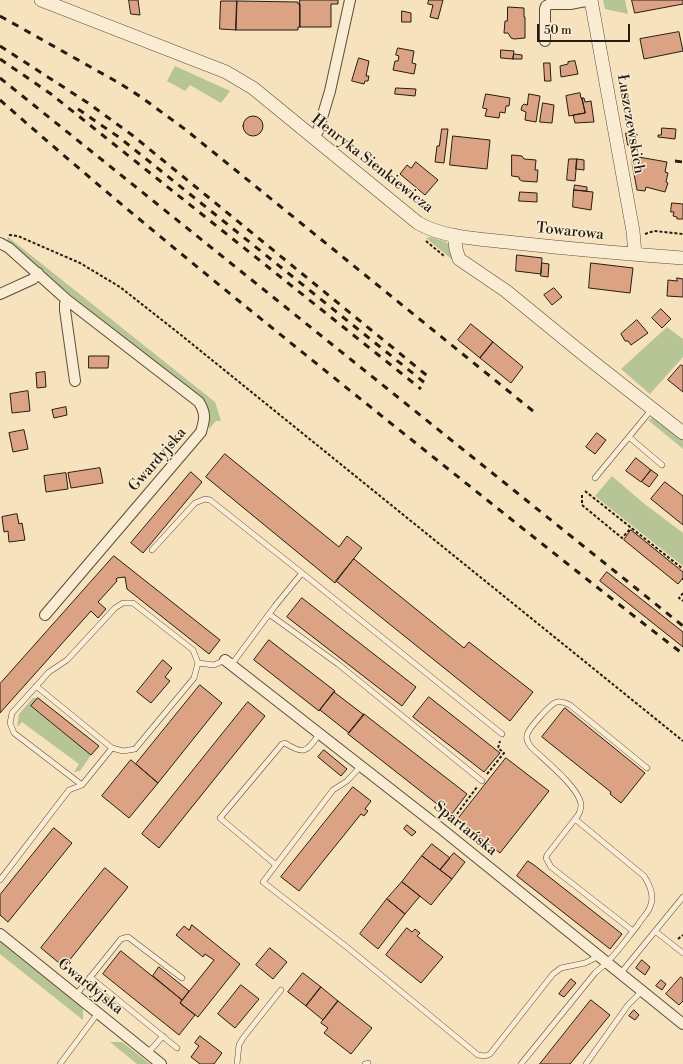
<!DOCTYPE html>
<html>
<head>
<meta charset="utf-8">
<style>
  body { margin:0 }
  #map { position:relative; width:683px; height:1064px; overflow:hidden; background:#f6e2bc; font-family:"Libre Bodoni",serif }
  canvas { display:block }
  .scale { position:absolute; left:537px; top:24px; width:93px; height:18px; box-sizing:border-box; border:2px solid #251d12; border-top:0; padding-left:5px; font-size:12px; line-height:14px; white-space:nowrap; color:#251d12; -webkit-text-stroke:3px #f9ecd3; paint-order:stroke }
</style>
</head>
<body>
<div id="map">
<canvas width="683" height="1064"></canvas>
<div class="scale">50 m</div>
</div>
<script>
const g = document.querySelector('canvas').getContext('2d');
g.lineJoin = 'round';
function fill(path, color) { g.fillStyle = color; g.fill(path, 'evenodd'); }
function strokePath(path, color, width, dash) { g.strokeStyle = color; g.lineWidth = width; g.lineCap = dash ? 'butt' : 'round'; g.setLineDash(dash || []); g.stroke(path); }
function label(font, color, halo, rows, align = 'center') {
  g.font = font + ' "Libre Bodoni",serif'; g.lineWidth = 3; g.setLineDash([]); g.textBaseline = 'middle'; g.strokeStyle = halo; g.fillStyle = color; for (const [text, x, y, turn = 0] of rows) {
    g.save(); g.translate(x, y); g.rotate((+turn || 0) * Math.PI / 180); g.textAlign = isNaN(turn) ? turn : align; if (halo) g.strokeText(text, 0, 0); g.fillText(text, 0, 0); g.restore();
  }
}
const green = new Path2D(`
  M603 0H625L628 14 605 9Z
  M175 66 230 91 221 103 190 85 185 91 167 81Z
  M8 237 215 402 221 421H216L209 429C209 412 209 406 197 394L115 331 46 275 7 240Z
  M431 237 446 242 449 245 460 266 426 238Z
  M667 327 683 339V357L650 394 621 369Z
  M652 418H655L683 439V449L648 420Z
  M612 476 642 502 683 533V566L595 496Z
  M33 698H38L31 707 91 755 80 771 74 772 79 764 22 722 17 727 19 714Z
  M0 941 83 1008V1020L0 954Z
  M110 1042H122L150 1064H137Z`);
const building = new Path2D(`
  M129 0H138L140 15 131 14Z
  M300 0H338V4H331V27H300Z
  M429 0H443L438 19 430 17 433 5 428 4Z
  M632 0H683V4L635 13Z
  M221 1H237L236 30 220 29Z
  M237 1 298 2V4H300V27H298V30H236Z
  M508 7 524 8V17H525V38L514 39 511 38 508 33H504L505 21H507Z
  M402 11 411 13V22H402Z
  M679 32 683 51 644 59 640 39Z
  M398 48 414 51 412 63 416 64 414 74 393 70 395 61H398L399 56 396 55Z
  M501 50 514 51 513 59 501 58Z
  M514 54 522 55V59H513Z
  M359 58 369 61 366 76H369L368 81H365L364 84 352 81Z
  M575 61 578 74 561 77 560 66 568 64V62Z
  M544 63H550L551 81H545Z
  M396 88 416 89 415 96 395 94Z
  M580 93 581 98H582L585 113 569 116 566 96Z
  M486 94 510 98 509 106H506L505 113 500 112 499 118 485 116 487 109 483 108Z
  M529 94 540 96 536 122 525 120 526 112 521 110 522 106 524 104 527 105Z
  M582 98H584L585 102 591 101 594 122 575 123 573 115 585 113Z
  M543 103 554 105 552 123 540 122Z
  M243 126a10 10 0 1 1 20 0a10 10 0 1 1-20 0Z
  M662 128 676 129 675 139 658 137V135H661Z
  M442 129H448L444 163 435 162 437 146H439Z
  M626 133 637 134 635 145H628Z
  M453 136 490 140 487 169 450 165Z
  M512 155 522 156 524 159 536 160 535 170H538L537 182 522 181 519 179V177L512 176Z
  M633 156 667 162 665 172 668 173 666 182 668 183 665 192 646 187 645 191 637 190 632 163Z
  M569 159H577L575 181 567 180Z
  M577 159 584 160V170L576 169Z
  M416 162 438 180 425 195 400 174 407 165 411 168Z
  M575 185 587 187V191L574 190Z
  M574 190 593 192 591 210 573 207Z
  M520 192 537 193V202L519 201Z
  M672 203 683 204V219H677V217L673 216 674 212H671Z
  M517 255 542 258 541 274 516 271Z
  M542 263 549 264 548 277 541 276Z
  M591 263 633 268 630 293 589 288Z
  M677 278 683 279V297L667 296 668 280 677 281Z
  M554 288 562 297 552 305 544 295Z
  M661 309 671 319 662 328 652 318Z
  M637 320 648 333 631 345 628 341H625L621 334Z
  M471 324 493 342 480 358 458 340Z
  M493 342 523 367 511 383 480 358Z
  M89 356H109L108 368H89Z
  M681 365 683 366V392L668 380Z
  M45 372 46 387 37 388 36 373Z
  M28 391 30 411 12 413 10 394Z
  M66 407 67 415 54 418 52 410Z
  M24 430 28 449 13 452 9 433Z
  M597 433 606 440 595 454 586 447Z
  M225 454 339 547 347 536 362 548 335 583 206 477Z
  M636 458 651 470 641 482 626 471Z
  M100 468 103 483 71 488 68 473Z
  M651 470 658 475 649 487 642 482Z
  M191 472 202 482 143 553 131 543Z
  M66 473 68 489 46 492 44 476Z
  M665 482 683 496V525L651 499Z
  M17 514 19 524 22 523 25 540 9 542 8 531 4 532 2 517Z
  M631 530 683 572V578L678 584 624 540Z
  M114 556 220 640 209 654 127 589 125 577 117 578 116 579 117 581 98 602 106 609 98 618 91 611 0 713V684Z
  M354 559 464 648 469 642 533 692 510 721 336 581Z
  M607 572 683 632V647L600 581Z
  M302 598 416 687 402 706 287 617Z
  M269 640 335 691 319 711 254 660Z
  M163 660 172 668 165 677 170 681 151 703 137 692Z
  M200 685 222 703 158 783 136 764Z
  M334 692 364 715 349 733 320 710Z
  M429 697 500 753 484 772 413 717Z
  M38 698 99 746 91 755 31 706Z
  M248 702 265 716 159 848 142 834Z
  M565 708 645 773 621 803 610 794 611 792 542 737Z
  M364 714 467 794 451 815 348 734Z
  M324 750 347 769 341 776 318 757Z
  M506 758 549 791 500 853 458 819Z
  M131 760 158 783 129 818 102 796Z
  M353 787 371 801 365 809 368 811 364 816 361 814 299 891 281 877Z
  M407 825 416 832 412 836 404 829Z
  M54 828 72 843 8 922 0 915V895Z
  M432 844 450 858 440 870 422 856Z
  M454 853 465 862 452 879 440 870Z
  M422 856 452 879 431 905 402 882Z
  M528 861 534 865 622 934 610 949 517 876Z
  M105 868 128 887 64 967 41 948Z
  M402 882 420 896 405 914 387 899Z
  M387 899 405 914 378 949 360 934Z
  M192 925 240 964 198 1017 180 1003 214 960 205 954 203 957 176 935 184 926 189 930Z
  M407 928 412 932 415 929 420 933 417 936 443 957 421 983 386 955Z
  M270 948 287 962 273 979 256 965Z
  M121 951 182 1000 180 1003 195 1015 179 1035 103 974Z
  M642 960 650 967 645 975 636 968Z
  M159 967 189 991 182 1000 153 976Z
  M303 973 321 987 306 1006 288 992Z
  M681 977 683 979V1001L679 1005 666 994Z
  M571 979 576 983 564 997 559 994Z
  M661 980 666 984 662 990 656 986Z
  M241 985 259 999 235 1028 218 1014Z
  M321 987 338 1001 323 1020 306 1006Z
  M591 1000 610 1015 570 1064H540Z
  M338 1001 372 1028 351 1054 324 1033 328 1028 321 1023Z
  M634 1010 639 1015 635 1020 629 1016Z
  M200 1036 222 1053 214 1064H200L191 1057 199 1046 195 1043Z`);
const path = new Path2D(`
  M645 234 654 231 683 234
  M9 235 18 236 80 263 120 287 181 335 683 741
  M426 241 444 256
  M585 491 683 569
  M582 495V505L622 538 631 528
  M682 579H683
  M683 593 679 598 683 601
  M487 774 504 753 498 748 500 741
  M451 822 477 787
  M678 939 683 935`);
const service = new Path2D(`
  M629 437 662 465
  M595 478 652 409
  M152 550 195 503 205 499 210 500 302 573 275 606 232 664
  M302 573 502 734
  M269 614 338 664 482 781
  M198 663 214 665 225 660
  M36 686 112 748
  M361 766 347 781 333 790 263 882 348 948 478 1055 485 1056 490 1054 553 974 561 968 585 963 599 956
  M575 819C579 815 581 811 581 805 580 788 543 759 531 747 528 743 526 740 527 735 528 729 551 703 557 702 561 701 566 703 570 705L647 768
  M276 865 220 818 282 744 285 743C305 756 307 751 320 733
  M0 880 69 790 82 785 112 748 123 751 135 749 194 678 198 663 193 650 133 603H123L115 608 67 660 49 672 12 713 10 723 14 733 82 785
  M655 931 683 953
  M620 974 683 897
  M90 977 177 1048
  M76 995 121 939 128 937 182 978
  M148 1053 163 1036
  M60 1064 98 1013
  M237 1064 239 1045 243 1038 281 990
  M365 1064 368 1063
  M521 1064 595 973C613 959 624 942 638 925 641 919 648 913 650 907 655 896 650 885 644 876L575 819 547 855 546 858 551 867 633 931
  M586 1064 628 1005 642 991`);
const minor = new Path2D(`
  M545 41V9L546 6 550 4H570L591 0
  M313 138 318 131 330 91 350 0
  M0 243 9 248 67 300 199 402C206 414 205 418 201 432L45 615
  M0 294 33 279 38 273
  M67 300 65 304V310L75 381
  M225 660 444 831 683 1024
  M0 934 161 1064`);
const tertiary = new Path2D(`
  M41 0 226 72 253 88 418 223C446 239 484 239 516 243 572 249 627 254 683 258
  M591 0 633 231 635 254
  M454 235 456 249 459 259 506 291 588 358 683 433`);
const rail = new Path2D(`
  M0 16 119 83 141 97 186 130 533 411
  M0 46 88 103 132 135 430 378
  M0 59 51 94 421 389
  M0 78 683 626
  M0 100C126 211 257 316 388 421 486 499 584 578 683 654
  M78 109 120 138 425 383
  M675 161 683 162`);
const streetNames = [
  ["Łuszczewskich",630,124,80],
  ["Henryka Sienkiewicza",372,164,38],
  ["Towarowa",570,232,6],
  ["Gwardyjska",158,460,-49],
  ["Spartańska",465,829,39],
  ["Gwardyjska",90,987,39]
];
fill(green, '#b6c496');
fill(building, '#dca284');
strokePath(building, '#251d12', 1);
strokePath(service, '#594e3c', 6);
strokePath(minor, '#594e3c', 12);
strokePath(tertiary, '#594e3c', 14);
strokePath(path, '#251d12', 2, [3, 2]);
strokePath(service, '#f9ecd3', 5);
strokePath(minor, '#f9ecd3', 10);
strokePath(tertiary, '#f9ecd3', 13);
strokePath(rail, '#251d12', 3, [7, 7]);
label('15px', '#251d12', '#f9ecd3', streetNames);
</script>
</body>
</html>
